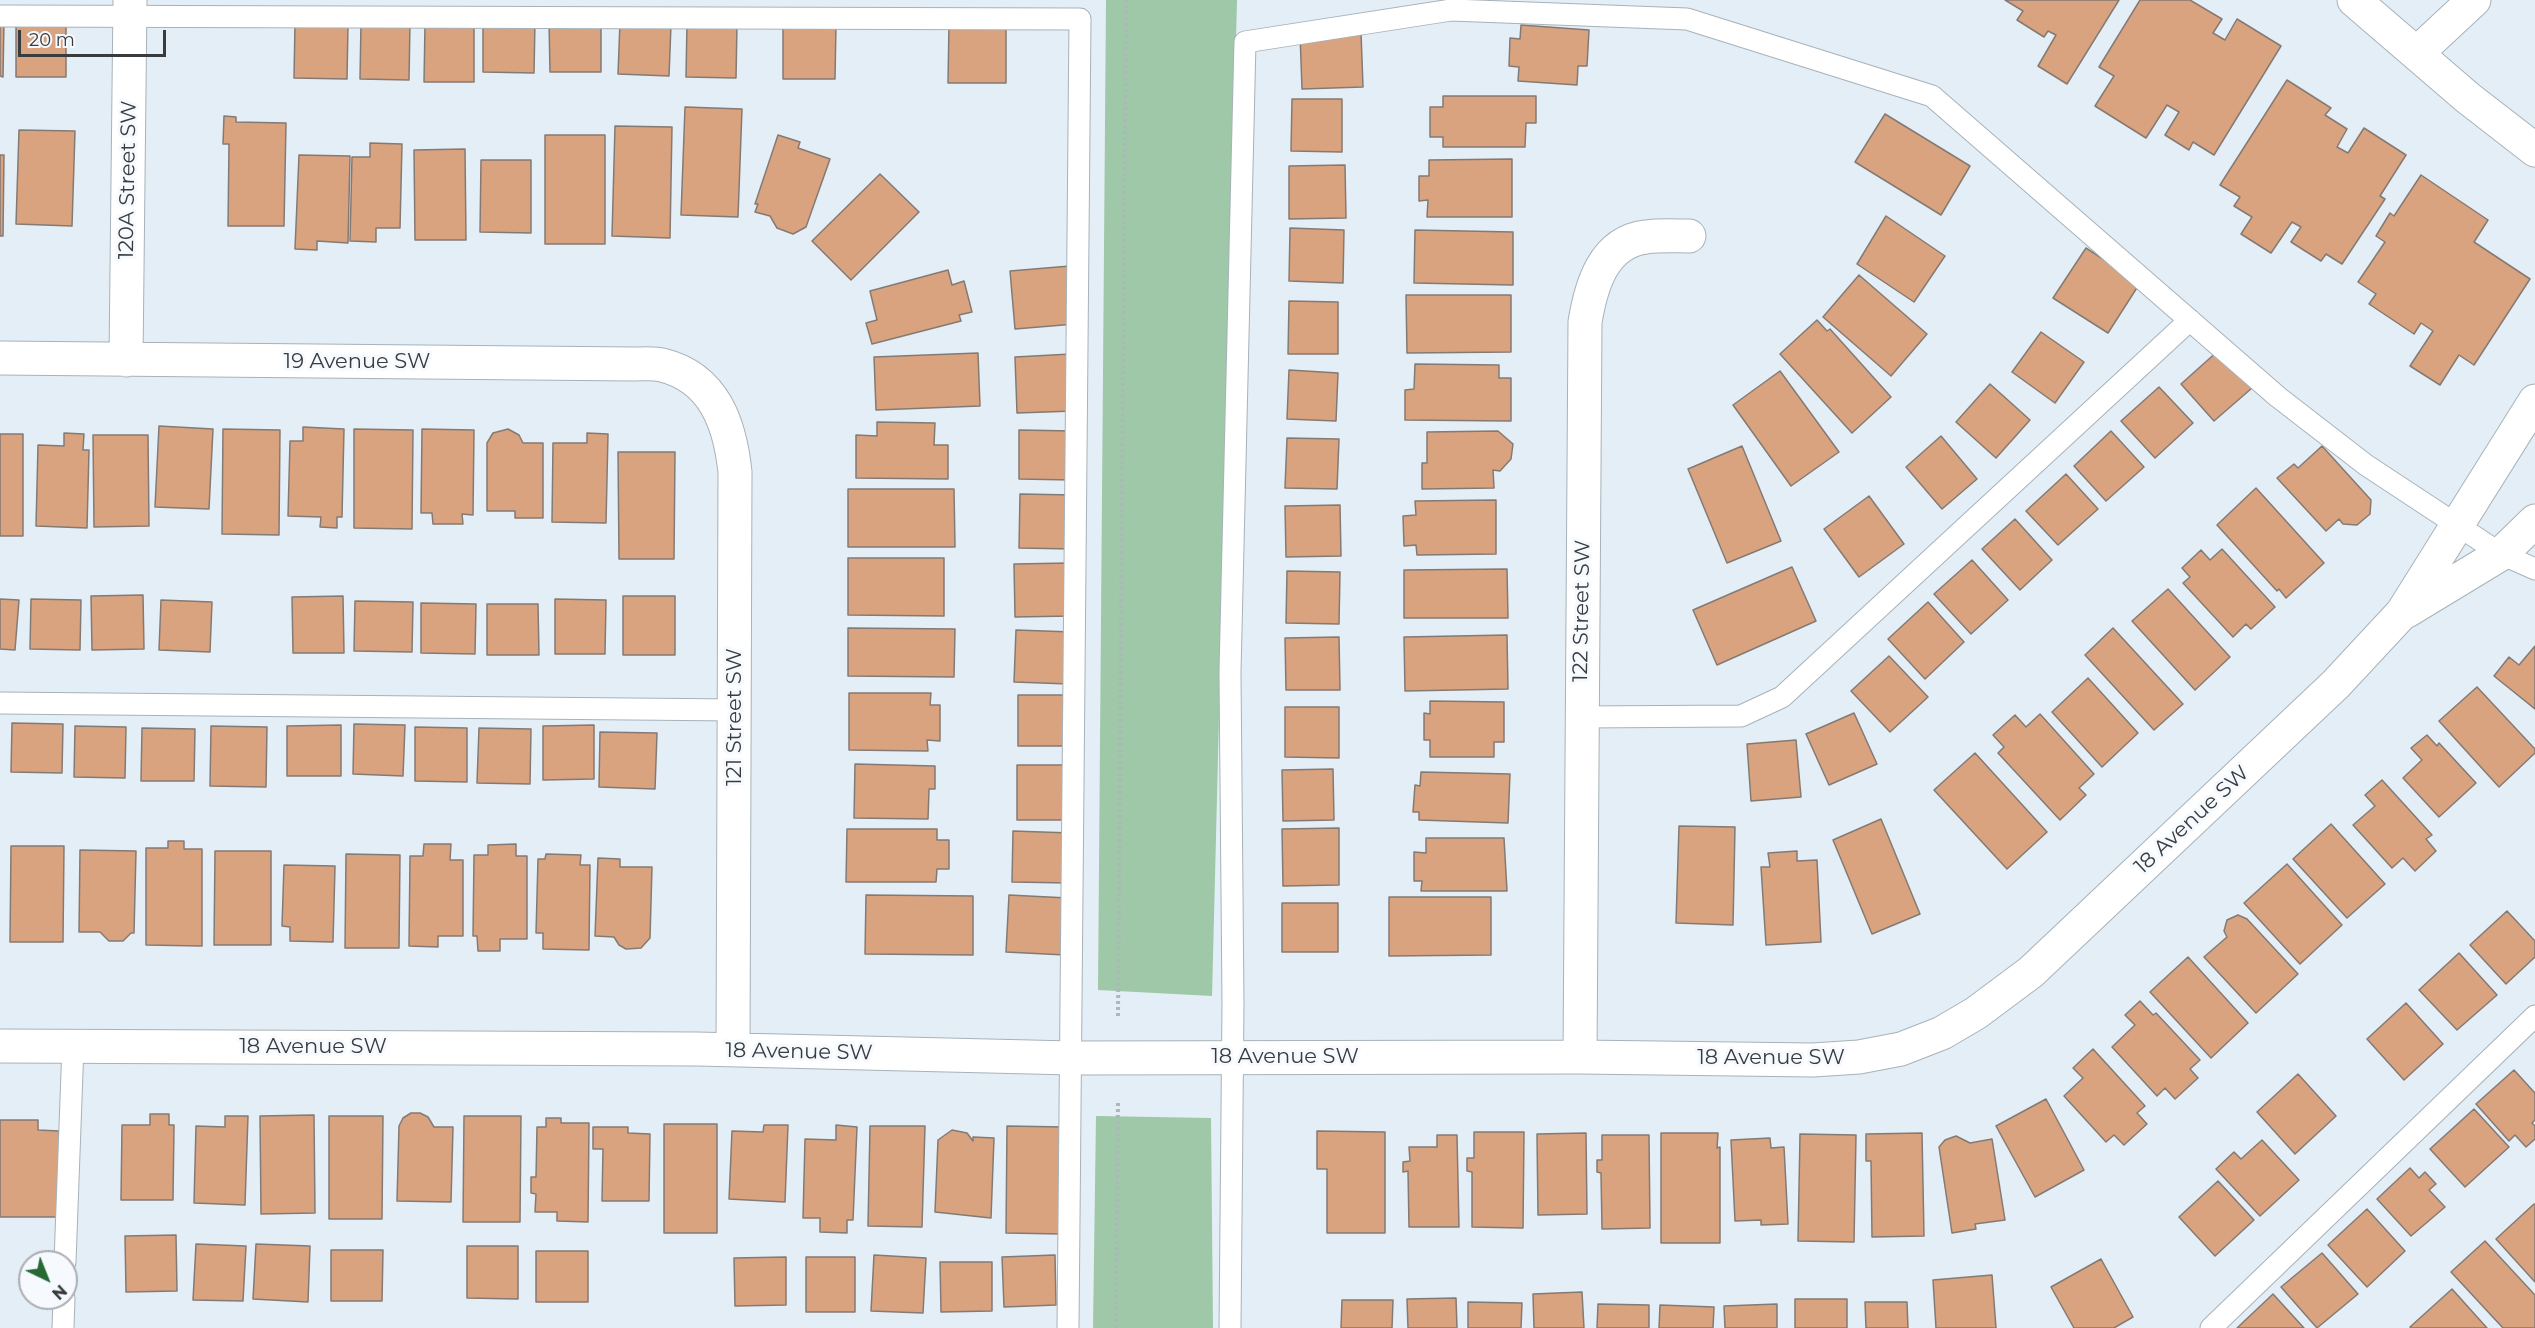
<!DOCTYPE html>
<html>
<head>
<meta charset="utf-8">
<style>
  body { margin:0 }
  #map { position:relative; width:2535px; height:1328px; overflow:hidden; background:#e4eef7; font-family:Montserrat,sans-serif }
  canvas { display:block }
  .north { position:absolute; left:18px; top:1250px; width:60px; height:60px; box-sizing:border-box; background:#f6fafe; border:2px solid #aaaeb2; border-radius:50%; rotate:137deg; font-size:16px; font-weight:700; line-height:24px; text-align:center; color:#383c3f }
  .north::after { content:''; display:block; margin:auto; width:21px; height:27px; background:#286933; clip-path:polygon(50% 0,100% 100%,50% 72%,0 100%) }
  .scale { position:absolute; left:18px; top:30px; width:148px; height:27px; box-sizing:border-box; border:3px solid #383c3f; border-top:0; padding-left:8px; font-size:18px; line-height:21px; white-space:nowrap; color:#383c3f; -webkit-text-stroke:4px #f6fafe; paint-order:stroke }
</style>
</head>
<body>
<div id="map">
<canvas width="2535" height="1328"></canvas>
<div class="north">N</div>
<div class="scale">20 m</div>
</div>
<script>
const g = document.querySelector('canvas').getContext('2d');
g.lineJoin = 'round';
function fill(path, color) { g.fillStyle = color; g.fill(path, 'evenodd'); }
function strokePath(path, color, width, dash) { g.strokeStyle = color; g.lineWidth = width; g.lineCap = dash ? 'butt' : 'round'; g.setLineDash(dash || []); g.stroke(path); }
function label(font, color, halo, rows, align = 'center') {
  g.font = font + ' Montserrat,sans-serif'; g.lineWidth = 6; g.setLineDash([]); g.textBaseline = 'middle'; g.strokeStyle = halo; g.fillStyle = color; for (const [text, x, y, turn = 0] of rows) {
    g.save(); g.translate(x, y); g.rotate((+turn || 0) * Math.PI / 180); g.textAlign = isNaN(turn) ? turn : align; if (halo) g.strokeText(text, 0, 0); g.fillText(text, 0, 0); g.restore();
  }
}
const green = new Path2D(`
  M1106 0H1237L1212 996 1098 990Z
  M1096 1116 1211 1118 1213 1328H1093Z`);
const building = new Path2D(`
  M2005 0H2119L2067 84 2038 66 2056 35 2048 31 2044 37 2017 20 2023 11Z
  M2140 0H2190L2222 19 2213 33 2225 40 2237 19 2281 46 2214 155 2193 142 2189 150 2165 135 2179 112 2167 105 2146 138 2095 106 2114 76 2099 67Z
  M0 21H4L3 77 0 76Z
  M483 21H535L534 73 483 72Z
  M549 21H601V72H550Z
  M620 22 671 25 669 76 618 74Z
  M687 22 737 24 736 78 686 77Z
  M361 23H410L409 80 360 79Z
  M783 23H836L835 79H783Z
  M949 23 1006 24V83H948Z
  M16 24H66V77H16Z
  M295 24 348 25 347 79 294 78Z
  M425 25 474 26V82H424Z
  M1521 25 1589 30 1587 66H1578L1577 85 1518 81 1519 67 1509 66 1510 38 1520 39Z
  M1361 32 1363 87 1302 89 1300 34Z
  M2287 80 2331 108 2325 115 2347 129 2337 147 2348 153 2364 128 2406 155 2380 196 2385 199 2342 264 2326 254 2321 261 2291 242 2301 227 2292 222 2271 253 2241 234 2252 217 2234 206 2240 197 2220 185Z
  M1443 96H1536V123H1526L1525 147H1443V137H1430V107H1443Z
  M1292 99H1342V152L1291 151Z
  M685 107 742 109 738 217 681 215Z
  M1885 114 1970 166 1941 215 1855 162Z
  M224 116 236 117V122L286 123 284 226H228L229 144H223Z
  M615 126 672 127 670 238 612 236Z
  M19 130 75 131 72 226 16 224Z
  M545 135H605V244H545Z
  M778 135 800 142 798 148 830 159 806 227 793 234 777 228 770 216 755 212 758 204H755Z
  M370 143 402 144 400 228H376V242L350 241 352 157H370Z
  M465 149 466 240H415L414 150Z
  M0 155H4L3 236H0Z
  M299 155 350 156 348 243 317 241V250L295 249Z
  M1512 159V217H1427L1428 200 1419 201V176H1429V160Z
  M481 160H531V233L480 232Z
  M1345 165 1346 218 1289 219V166Z
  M880 174 919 212 851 280 812 241Z
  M2421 175 2488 220 2474 242 2530 279 2474 365 2459 355 2440 385 2410 366 2433 331 2421 323 2414 334 2369 304 2376 294 2358 282 2385 242 2376 236 2390 213 2394 216Z
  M1886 216 1945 256 1914 302 1857 264Z
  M1290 228 1344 230 1343 283 1289 281Z
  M1415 230 1513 232V285L1414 283Z
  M2086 248 2140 283 2108 333 2053 298Z
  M1070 266 1075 324 1015 329 1010 271Z
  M948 270 952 285 964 281 972 312 959 315 961 321 872 344 866 323 877 320 870 291Z
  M1859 275 1927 334 1891 376 1823 317Z
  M1406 295H1511V352L1407 353Z
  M1289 301 1338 302V354H1288Z
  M1817 320 1827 331 1830 329 1891 397 1852 433 1780 354Z
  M2041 332 2084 362 2055 403 2012 372Z
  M2219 350 2252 388 2214 421 2181 384Z
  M978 353 980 406 876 410 874 357Z
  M1071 354 1074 411 1017 413 1015 357Z
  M1415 364 1499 365V378H1511V421L1405 420V390L1414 389Z
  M1289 370 1338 373 1336 421 1287 419Z
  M1780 371 1839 452 1791 486 1733 405Z
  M1990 384 2030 420 1996 458 1956 422Z
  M2159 387 2193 423 2155 458 2121 421Z
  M877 422 935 423 934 445H948V479L856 478V435L877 436Z
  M159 426 213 429 209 509 155 507Z
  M303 427 344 429 342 517H337V528L320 527 321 517 288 516 290 441H303Z
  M223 429 280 430 279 535 222 534Z
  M354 429 413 430 412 529 354 528Z
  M422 429 474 430 473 515 462 514 463 524H433L432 513H421Z
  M508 429 519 435 523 443H543V518H515V511H487V443L493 433Z
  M1019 430 1073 431 1072 480 1019 479Z
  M1498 431 1513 444 1511 459 1500 471 1493 470 1494 488 1422 489V463H1427V432Z
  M2111 431 2144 467 2106 501 2074 466Z
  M64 433 84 434 83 450H89L87 528 36 526 38 445 64 446Z
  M587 433 608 434 606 523 552 522 553 443H587Z
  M0 434H23V536H0Z
  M93 435H148L149 526 94 527Z
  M1941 436 1977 479 1942 509 1906 467Z
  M1287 438 1339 439 1337 489 1285 488Z
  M1742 446 1781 541 1727 563 1688 469Z
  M2322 446 2371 500 2370 514 2357 525 2343 524 2339 519 2326 531 2277 478 2294 464 2298 468Z
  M618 452H675L674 559H619Z
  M2066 474 2098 509 2058 545 2026 511Z
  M2256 488 2324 563 2286 598 2279 589 2277 591 2217 525Z
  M848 489H954L955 547H848Z
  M1020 494 1074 495 1073 549 1019 548Z
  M1869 496 1904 544 1859 577 1824 529Z
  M1496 500V554L1417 555 1416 545 1404 546 1403 516 1416 515 1415 501Z
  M1340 505 1341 556 1286 557 1285 506Z
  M2015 519 2052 560 2020 590 1982 549Z
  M2222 549 2275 607 2251 629 2246 624 2233 637 2183 583 2190 577 2182 568 2201 550 2210 560Z
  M848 558H944V616L848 615Z
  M1972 560 2008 600 1971 634 1934 594Z
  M1070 563 1071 616 1015 617 1014 564Z
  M1792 567 1816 621 1717 665 1693 610Z
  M1507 569 1508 618H1404V570Z
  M1287 571 1340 572 1339 624 1286 623Z
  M2168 589 2230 657 2195 690 2132 621Z
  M143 595 144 649 92 650 91 596Z
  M343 596 344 653H293L292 597Z
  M623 596H675V655H623Z
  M0 599 19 600 15 650 0 649Z
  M31 599 81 600 80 650 30 649Z
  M555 599 606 600 605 654H555Z
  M161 600 212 602 210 652 159 650Z
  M355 601 413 602 412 652 354 651Z
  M1928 602 1964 642 1925 679 1888 639Z
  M421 603 476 604 475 654 421 653Z
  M487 604H538L539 655H487Z
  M848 628 955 629 954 677 848 676Z
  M2113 628 2183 704 2154 730 2085 655Z
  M1016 630 1072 632 1069 684 1014 682Z
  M1507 635 1508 689 1405 691 1404 637Z
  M1339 637 1340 690H1286L1285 638Z
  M2535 646V709L2494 676 2509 657 2519 665Z
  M1889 656 1928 697 1890 732 1851 691Z
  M2088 678 2138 733 2102 767 2052 712Z
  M2477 687 2535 749V753L2499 787 2439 721Z
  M849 693H931L930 705H940V741L927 740 928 751 849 750Z
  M1018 695H1068V746H1018Z
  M1430 701 1504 702V742H1494V757H1430V740H1424V713L1430 714Z
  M1285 707H1339V758L1285 757Z
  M1854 713 1877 764 1829 785 1806 734Z
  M2040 714 2094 774 2079 788 2086 795 2060 820 1998 753 2004 747 1993 735 2015 715 2026 727Z
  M12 723 63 724 62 773 11 772Z
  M354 724 405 725 403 776 353 774Z
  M341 725V776H287V726Z
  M594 725V779L543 780V726Z
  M75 726 126 727 125 778 74 777Z
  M211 726 267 727 266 787 210 786Z
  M415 727 467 728V782L415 781Z
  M142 728 195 729 194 781H141Z
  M479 728 531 729 530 784 477 783Z
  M600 732 657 733 655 789 599 787Z
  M2427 735 2437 746 2439 743 2476 783 2439 817 2403 778 2422 760 2411 748Z
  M1796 740 1801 797 1751 801 1747 744Z
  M1975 753 2047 832 2007 869 1934 790Z
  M855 764 935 766V789H929L928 819 854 818Z
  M1017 765H1069L1068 820H1017Z
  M1333 769 1334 820 1283 821 1282 770Z
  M1421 772 1510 774 1508 823 1419 820V812H1413L1415 785 1420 786Z
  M2382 780 2432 835 2426 839 2436 851 2415 871 2403 858 2392 868 2353 825 2375 806 2365 795Z
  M1881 819 1920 914 1872 934 1833 840Z
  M2331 824 2385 884 2347 918 2293 859Z
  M1679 826 1735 827 1733 925 1676 923Z
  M1339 828V885L1283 886 1282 829Z
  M847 829H937V840H949V869H937L936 882H846Z
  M1013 831 1071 833 1069 883 1012 882Z
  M1426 838H1504L1507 891H1421L1422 881H1414V852L1426 853Z
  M168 841H184V849H202V946L146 945V848H168Z
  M424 844H451L450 860H463V936H438V947L409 946 410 856H423Z
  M516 844V856H527V939H500V951H478L477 936H473L474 855H488V845Z
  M11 846H64L63 942H10Z
  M80 850 136 851 134 933H131L123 941H109L100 932H79Z
  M215 851H271V945H214Z
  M1797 851V861L1817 860 1821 942 1766 945 1761 867H1770L1768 853Z
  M346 854 400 855 399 948H345Z
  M546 854 581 855 580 865H590L589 950 543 949V933H536L538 859H545Z
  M598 858 620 859V867H652L650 938 641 948 626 949 619 945 614 937 595 936Z
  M2287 864 2342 925 2300 964 2244 903Z
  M284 865 335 866 333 942 290 941V927L282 926Z
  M866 895 973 896V955L865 954Z
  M1009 895 1068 898 1065 955 1006 952Z
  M1389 897H1491V955L1389 956Z
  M1282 903H1338V952H1282Z
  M2507 911 2535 941V957L2506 984 2470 945Z
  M2238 915 2247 919 2298 974 2256 1013 2204 957 2227 937 2224 931 2227 920Z
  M2459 953 2497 995 2457 1030 2419 990Z
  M2188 957 2248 1023 2211 1058 2150 992Z
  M2140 1001 2153 1015 2156 1013 2200 1060 2190 1069 2198 1078 2175 1099 2165 1088 2157 1096 2112 1047 2135 1025 2125 1015Z
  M2406 1003 2443 1044 2404 1080 2367 1039Z
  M2093 1049 2145 1106 2137 1113 2147 1124 2124 1145 2114 1135 2106 1142 2064 1096 2083 1078 2073 1068Z
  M2514 1070 2535 1093V1120L2532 1123 2535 1126V1139L2526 1147 2515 1135 2509 1141 2476 1104Z
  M2298 1074 2336 1116 2295 1154 2257 1112Z
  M2046 1099 2084 1170 2035 1197 1996 1126Z
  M2474 1109 2509 1147 2465 1187 2430 1149Z
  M411 1113H420L428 1117 434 1127H453L451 1202 397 1201 399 1126 403 1118Z
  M150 1114H169V1125H174L173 1200H121L122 1125H150Z
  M314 1115 315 1213 261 1214 260 1116Z
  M225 1116H248L245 1205 194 1203 196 1126 225 1127Z
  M329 1116H383L382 1219H329Z
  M464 1116H521L520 1222H463Z
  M546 1118H561V1123H589L588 1222 557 1221V1212H535L536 1194 531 1193V1177H536L537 1127H546Z
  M0 1120H38V1130L59 1131 58 1217H0Z
  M664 1124H717V1233H664Z
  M764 1125H788L785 1202 729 1199 732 1131 763 1132Z
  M836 1125 857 1127 853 1220H847V1233L820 1232V1218H803L805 1139 836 1140Z
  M870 1126H925L922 1227 868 1226Z
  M1007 1126 1064 1127 1062 1234 1006 1233Z
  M593 1127H628V1133L650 1134 649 1201H602L603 1149H593Z
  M952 1130 967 1133 973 1141V1137L994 1138 991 1218 935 1212 938 1140Z
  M1317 1131 1385 1132V1233H1327V1169H1317Z
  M1474 1132H1524L1523 1228 1472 1227V1172L1467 1171V1158H1474Z
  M1586 1133 1587 1214 1538 1215 1537 1134Z
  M1661 1133H1718L1717 1148 1720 1147V1243H1661Z
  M1922 1133 1924 1236 1872 1237 1871 1161H1866V1134Z
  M1800 1134 1856 1135 1854 1242 1798 1241Z
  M1437 1135H1457L1459 1227H1409L1408 1171 1403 1172V1162L1410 1161 1409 1147H1437Z
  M1602 1135H1649L1650 1228 1602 1229 1601 1173 1597 1172V1160H1602Z
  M1956 1136 1970 1143 1992 1139 2005 1220 1975 1224 1976 1229 1952 1233 1939 1147 1945 1140Z
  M1770 1138 1771 1148 1784 1147 1788 1224 1761 1225V1220L1735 1221 1731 1140Z
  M2262 1140 2299 1180 2260 1216 2216 1169 2234 1152 2241 1159Z
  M2410 1168 2419 1178 2425 1172 2436 1184 2429 1190 2445 1207 2411 1236 2377 1199Z
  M2218 1181 2254 1220 2215 1256 2179 1217Z
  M2534 1204 2535 1205V1282L2496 1239Z
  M2367 1209 2405 1251 2367 1287 2328 1245Z
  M176 1235 177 1291 126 1292 125 1236Z
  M2485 1241 2535 1295V1328H2503L2451 1272Z
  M196 1244 246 1246 243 1301 193 1300Z
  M256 1244 310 1246 308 1302 253 1299Z
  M467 1246H518V1299L467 1298Z
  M331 1250H383L382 1301H331Z
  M536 1251H588V1302H536Z
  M2322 1253 2358 1294 2317 1328 2281 1287Z
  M874 1255 926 1258 923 1313 871 1311Z
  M1055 1255 1056 1305 1004 1307 1002 1257Z
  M786 1257V1305L735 1306 734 1258Z
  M806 1257H855V1312H806Z
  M2101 1259 2133 1317 2114 1328H2074L2051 1287Z
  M940 1262H992V1311L941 1312Z
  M1992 1275 1996 1328H1936L1933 1280Z
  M2452 1289 2487 1328H2411L2410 1327Z
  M1582 1292 1584 1328H1534L1533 1294Z
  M2273 1294 2304 1328H2237Z
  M1456 1298 1457 1328H1408L1407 1299Z
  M1795 1299H1847V1328H1795Z
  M1342 1300H1393L1392 1328H1341Z
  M1468 1302 1522 1303 1521 1328H1468Z
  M1865 1302H1907L1908 1328H1866Z
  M1598 1304 1649 1305V1328H1597Z
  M1777 1304V1328H1725L1724 1306Z
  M1660 1305 1714 1307 1713 1328H1659Z`);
const path = new Path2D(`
  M1118 1016 1126 0
  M1116 1328 1118 1102`);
const lane = new Path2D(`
  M0 16 1080 19 1068 1328
  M0 703 736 710
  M1580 717 1741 716 1782 697 2190 320
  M65 1262 73 1045
  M63 1328 64 1298
  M1230 1328 1233 1003 1230 672 1245 42 1451 10 1687 19 1932 96 2278 397 2366 465 2501 554 2535 569
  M2211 1328 2535 1016`);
const street = new Path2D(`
  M2417 53 2474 0
  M0 358 634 364C643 364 654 363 662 365 715 378 730 425 735 472L733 1050
  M126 360 130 0
  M2407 611 2501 554 2535 521
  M0 1046 697 1049 1072 1058 1580 1057 1813 1060 1859 1057 1901 1049 1942 1033 1976 1013 2031 972 2336 684 2402 613 2535 401
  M1580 1057 1585 322C1591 286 1603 242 1646 237 1660 235 1675 236 1689 236`);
const secondary = new Path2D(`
  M2354 0 2468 98 2535 150`);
const streetNames = [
  ["120A Street SW",128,180,-89],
  ["19 Avenue SW",357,362],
  ["122 Street SW",1582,611,-89],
  ["121 Street SW",735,717,-90],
  ["18 Avenue SW",2192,820,-43],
  ["18 Avenue SW",313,1047],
  ["18 Avenue SW",799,1052,1],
  ["18 Avenue SW",1285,1057],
  ["18 Avenue SW",1771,1058]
];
fill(green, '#9ec8a7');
fill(building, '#daa37f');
strokePath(building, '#847a74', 1.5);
strokePath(lane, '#a7b2b9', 23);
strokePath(street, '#a7b2b9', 35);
strokePath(secondary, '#a7b2b9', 35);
strokePath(path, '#aeb6bd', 4, [3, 3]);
strokePath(lane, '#fff', 21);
strokePath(street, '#fff', 33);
strokePath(secondary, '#fff', 33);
label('21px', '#383c3f', '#f6fafe', streetNames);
</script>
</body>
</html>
